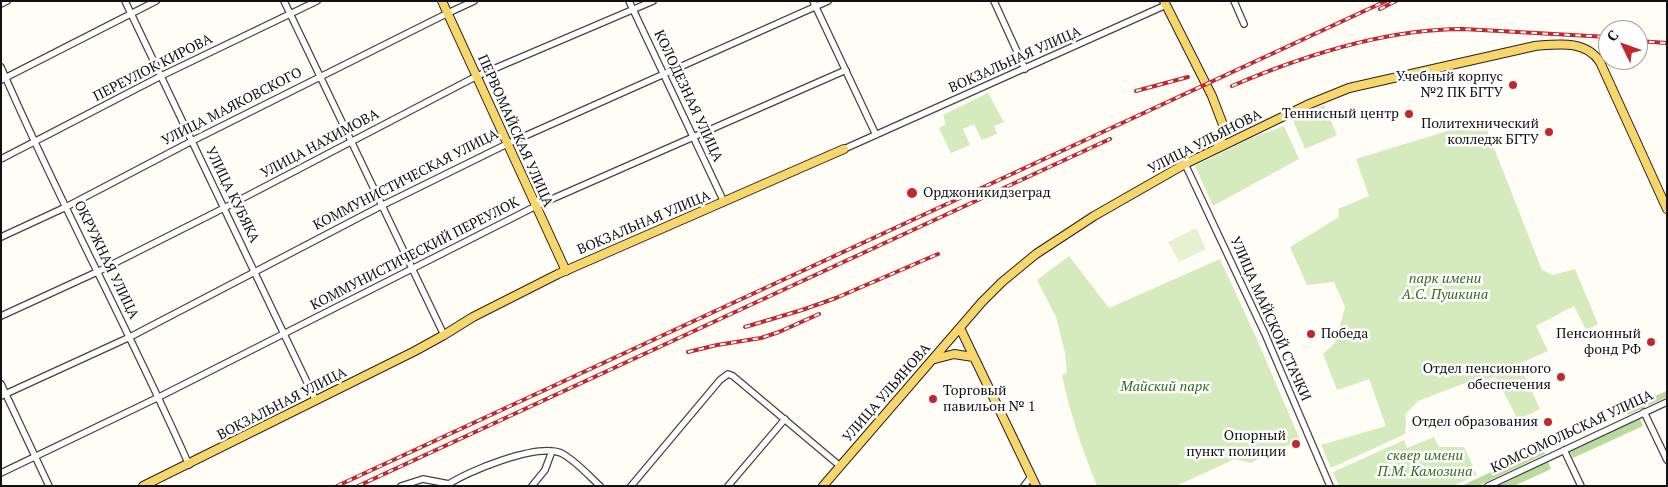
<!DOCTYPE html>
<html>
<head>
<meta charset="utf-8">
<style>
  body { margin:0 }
  #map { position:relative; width:1668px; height:487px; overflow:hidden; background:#fffdf5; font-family:"PT Serif",serif }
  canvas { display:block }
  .frame { position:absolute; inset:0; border:2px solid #111; pointer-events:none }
  .north { position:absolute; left:1598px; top:20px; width:50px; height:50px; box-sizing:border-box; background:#fff; border:1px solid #a0a0a0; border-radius:50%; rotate:312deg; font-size:14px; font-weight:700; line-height:20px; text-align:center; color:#111 }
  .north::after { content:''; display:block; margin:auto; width:18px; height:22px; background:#c4262e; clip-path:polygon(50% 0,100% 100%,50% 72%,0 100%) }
</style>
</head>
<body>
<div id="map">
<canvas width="1668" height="487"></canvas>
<div class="frame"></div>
<div class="north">С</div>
</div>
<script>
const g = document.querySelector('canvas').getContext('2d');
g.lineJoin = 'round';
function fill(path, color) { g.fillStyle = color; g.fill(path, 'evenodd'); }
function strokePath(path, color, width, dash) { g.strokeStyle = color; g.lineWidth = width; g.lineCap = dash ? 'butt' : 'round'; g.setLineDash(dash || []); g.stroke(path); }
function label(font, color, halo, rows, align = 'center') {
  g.font = font + ' "PT Serif",serif'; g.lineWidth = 5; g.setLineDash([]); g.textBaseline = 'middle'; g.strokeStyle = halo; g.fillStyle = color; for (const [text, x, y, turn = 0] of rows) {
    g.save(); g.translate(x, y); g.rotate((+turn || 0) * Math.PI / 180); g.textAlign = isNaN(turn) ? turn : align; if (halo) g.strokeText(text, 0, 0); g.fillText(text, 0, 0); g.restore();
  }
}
const green = new Path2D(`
  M988 93 1004 122 994 126 997 134 982 140 974 124 963 129 970 145 951 153 939 128 946 124 943 115Z
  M1324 105 1337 135 1305 149 1292 118Z
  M1483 120 1542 270 1553 275 1575 269 1598 324 1586 330 1574 306 1536 326 1548 351 1521 363 1524 375 1540 409 1518 420 1495 376 1484 382 1476 379 1418 401 1405 415 1406 422 1405 434 1331 468 1321 445 1386 426 1369 379 1337 390 1323 354 1335 343 1345 307 1334 282 1307 285 1290 247 1339 217 1338 209 1369 196 1356 159Z
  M1284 126 1299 159 1213 206 1195 166 1251 138Z
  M1069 256 1109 308 1220 259 1256 337 1300 440 1250 463 1235 459 1176 486H1097C1082 449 1070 414 1062 375L1067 373 1065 353 1056 317 1037 280Z
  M1434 437 1439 447H1464L1477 475 1453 486H1339L1333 472 1404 440 1407 448Z`);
const forest = new Path2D(`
  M1666 391 1667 397 1628 415 1625 410Z
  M1640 419 1643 426 1573 458 1570 452Z
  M1543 448 1545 454 1478 486H1461Z
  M1548 462 1551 469 1514 486H1498Z`);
const pitch = new Path2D(`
  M1196 228 1206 249 1179 262 1168 242Z`);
const minor = new Path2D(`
  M125 1 316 401
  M284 1 444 335
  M629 1 724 202
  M813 1 876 135
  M994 1 1025 69
  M1234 1 1244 24
  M1 4 7 1
  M1 67C59 202 130 331 189 465
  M1 80 156 1
  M844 149 1166 5
  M1 159 161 76 317 1
  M1185 164 1265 334 1330 486
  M1 237 66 207 192 141 448 13 474 1
  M1 316 97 272 224 208 477 76 653 1
  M1 384 49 486
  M1 396 130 337 381 206 507 144 828 1
  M1644 412 1667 460
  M1564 450 1581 486
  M1 473 159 397 536 206 846 70
  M401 486 423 479 449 484
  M446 486C467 471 537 443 561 453 575 460 588 475 600 486
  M532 486 545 470 552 451
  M631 486 720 380 728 374 733 376 840 466
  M728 486 785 419
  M1024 486 1031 477
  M1488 486 1667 402`);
const major = new Path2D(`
  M442 1 566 271
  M1164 1 1212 96 1225 130 1217 148
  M960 328 1036 486
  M935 359 954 354 973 357
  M143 486 415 351 444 335 473 317 558 274 844 149
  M823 486 982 302 1002 282 1036 254 1094 216 1185 164 1307 105 1349 88 1535 46C1559 44 1586 40 1600 62L1667 209`);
const rail = new Path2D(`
  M1380 9 1396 1
  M1638 41 1667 43
  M1232 86C1302 56 1386 29 1463 29L1608 37
  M1136 91 1188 77
  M745 327 802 310 836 298 938 254
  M688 352 717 345 761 338 779 332 819 314
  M337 486 1386 1
  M358 486 1110 139`);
const markers = [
  [1513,85,5,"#c4262e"],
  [1409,114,5,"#c4262e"],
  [1549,132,5,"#c4262e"],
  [912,193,6,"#c4262e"],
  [1311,334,5,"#c4262e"],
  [1651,342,5,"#c4262e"],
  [1561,377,5,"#c4262e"],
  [933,399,5,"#c4262e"],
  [1548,422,5,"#c4262e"],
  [1296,444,5,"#c4262e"]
];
const streetNames = [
  ["ВОКЗАЛЬНАЯ УЛИЦА",1015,60,-24],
  ["ПЕРЕУЛОК КИРОВА",153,68,-27],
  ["КОЛОДЕЗНАЯ УЛИЦА",688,96,65],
  ["УЛИЦА МАЯКОВСКОГО",232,107,-27],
  ["ПЕРВОМАЙСКАЯ УЛИЦА",515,131,66],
  ["УЛИЦА УЛЬЯНОВА",1205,142,-27],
  ["УЛИЦА НАХИМОВА",320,144,-28],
  ["КОММУНИСТИЧЕСКАЯ УЛИЦА",406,180,-27],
  ["УЛИЦА КУБЯКА",232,195,64],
  ["ВОКЗАЛЬНАЯ УЛИЦА",644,223,-23],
  ["КОММУНИСТИЧЕСКИЙ ПЕРЕУЛОК",415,254,-27],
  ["ОКРУЖНАЯ УЛИЦА",106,260,64],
  ["УЛИЦА МАЙСКОЙ СТАЧКИ",1270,319,66],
  ["УЛИЦА УЛЬЯНОВА",887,393,-49],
  ["ВОКЗАЛЬНАЯ УЛИЦА",282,404,-27],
  ["КОМСОМОЛЬСКАЯ УЛИЦА",1572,432,-25]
];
const poiNames = [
  ["Учебный корпус",1503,77],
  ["№2 ПК БГТУ",1503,93],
  ["Теннисный центр",1399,114],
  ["Политехнический",1539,124],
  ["колледж БГТУ",1539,140],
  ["Орджоникидзеград",923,193,"left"],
  ["Победа",1321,334,"left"],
  ["Пенсионный",1641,334],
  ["фонд РФ",1641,350],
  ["Отдел пенсионного",1551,369],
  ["обеспечения",1551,385],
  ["Торговый",943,391,"left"],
  ["павильон № 1",943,407,"left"],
  ["Отдел образования",1538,422],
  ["Опорный",1286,436],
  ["пункт полиции",1286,452]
];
const parkNames = [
  ["парк имени",1445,279],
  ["А.С. Пушкина",1445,295],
  ["Майский парк",1165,387],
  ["сквер имени",1425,456],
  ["П.М. Камозина",1425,472]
];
fill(green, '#d5ebbd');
fill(forest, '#b9dc9c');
fill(pitch, '#e6f2cf');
strokePath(minor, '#444', 8);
strokePath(major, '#222', 10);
strokePath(minor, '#fff', 5.5);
strokePath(major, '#f9d66b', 8);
strokePath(rail, '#c4262e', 4);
strokePath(rail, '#fff', 2, [5.5]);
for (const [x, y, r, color] of markers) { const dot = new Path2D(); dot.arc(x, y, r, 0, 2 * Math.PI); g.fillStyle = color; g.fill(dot); strokePath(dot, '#fff', 2); }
label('14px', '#111', '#fff', streetNames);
label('14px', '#111', '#fff', poiNames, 'right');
label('italic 14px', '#2f6b1f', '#fff', parkNames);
</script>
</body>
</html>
